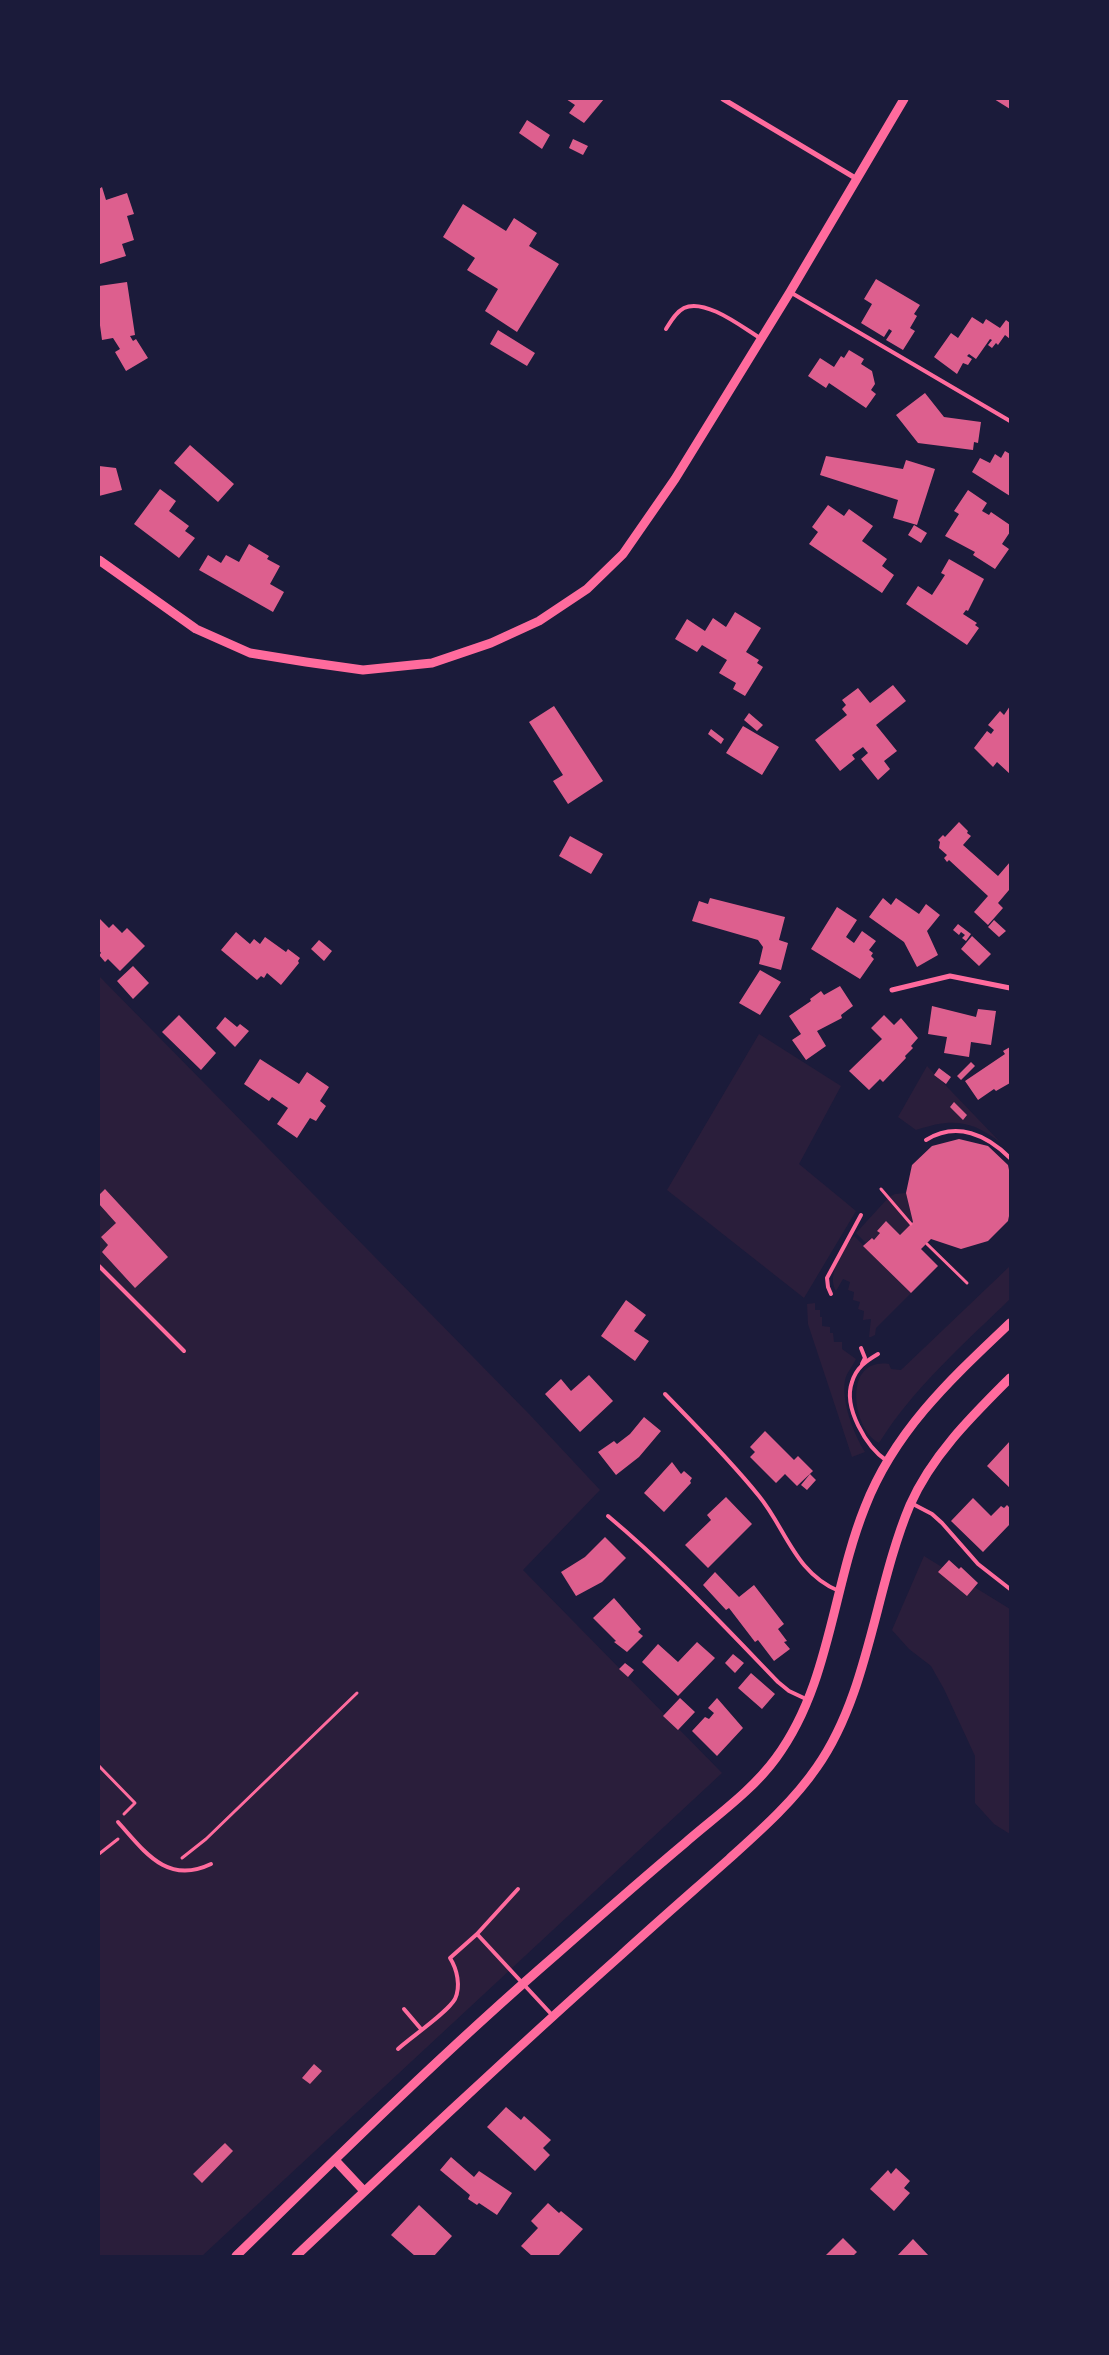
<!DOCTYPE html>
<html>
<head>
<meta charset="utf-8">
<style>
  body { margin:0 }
  #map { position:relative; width:1109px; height:2355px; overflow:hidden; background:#1b1b3a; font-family:"Roboto Serif",serif }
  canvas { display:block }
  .frame { position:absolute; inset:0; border:100px solid #1b1b3a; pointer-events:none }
</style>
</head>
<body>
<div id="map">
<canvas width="1109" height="2355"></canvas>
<div class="frame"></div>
</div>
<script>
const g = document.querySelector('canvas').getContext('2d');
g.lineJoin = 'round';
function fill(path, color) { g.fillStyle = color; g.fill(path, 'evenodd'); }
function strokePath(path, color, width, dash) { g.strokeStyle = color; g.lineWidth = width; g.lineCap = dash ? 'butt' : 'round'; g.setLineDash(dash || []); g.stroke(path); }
const green = new Path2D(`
  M99 976 530 1415 600 1490 523 1570 722 1773 202 2256H99Z
  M759 1034 841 1086 799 1164 856 1211 804 1298 667 1190Z
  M927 1066 1001 1143C972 1120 952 1118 916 1130L898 1117Z
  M906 1193 913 1222 900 1235 886 1222 877 1231 880 1233 874 1240 871 1238 866 1243 856 1233 889 1197 895 1194Z
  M854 1236 911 1293 876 1328 875 1335 871 1337H869L871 1319 863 1320 864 1311 858 1309 860 1302 853 1300 854 1292 848 1290 850 1282 843 1279 836 1291C826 1276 843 1247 854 1236Z
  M1010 1266V1299C964 1344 914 1387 879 1443 852 1429 842 1357 889 1364L891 1369 901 1370Z
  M815 1303V1310H820V1317H822V1326L830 1327V1333H833L834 1342H842V1349L856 1359C853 1366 847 1372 845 1380 841 1401 854 1435 865 1452L852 1457 808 1324 807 1304Z
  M924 1556 1010 1609V1834L994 1824 975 1803V1756L944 1689 931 1666 909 1649 892 1630Z`);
const building = new Path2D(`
  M566 99H604L584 123 569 113 575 105Z
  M994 99H1010V109Z
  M527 120 550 135 542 149 519 133Z
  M573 139 588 146 583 155 569 148Z
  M102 187 106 200 127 193 134 214 127 216 134 240 122 244 126 256 100 264 99 189Z
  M463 204 506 231 514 218 537 233 529 246 559 264 517 332 485 311 498 289 467 270 475 258 443 237Z
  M876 279 920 305 914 314 917 316 910 328 915 331 903 350 886 340 892 331 889 329 884 337 861 323 872 304 864 299Z
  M127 282 135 335 130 336 133 341 136 339 148 358 126 371 115 352 120 349 113 338 102 340 99 318V286Z
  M972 317 983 324 986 319 1000 328 1006 320 1010 323V339L1005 335 998 345 996 343 992 348 988 345 992 340 990 339 976 359 969 354 967 356 972 359 968 365 963 363 957 374 934 357 951 333 958 338Z
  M498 330 535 353 527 366 490 344Z
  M849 350 864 359 861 364 872 371 875 384 871 390 876 394 866 408 829 383 826 388 808 376 820 358 834 367 841 356 844 358Z
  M925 393 944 417 981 422 978 443 974 442 973 450 918 443 896 415Z
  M190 445 234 484 218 502 174 463Z
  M1005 451 1010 454V496L972 472 980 458 990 463 995 454 1001 458Z
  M826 456 903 469 906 460 935 469 917 525 893 518 898 500 820 475Z
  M99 466 116 468 122 490 99 496Z
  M160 489 176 501 169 511 189 526 185 531 195 538 179 558 134 524Z
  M968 490 987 503 982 511 989 515 991 512 1010 525V532L1002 544 1009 549 995 569 973 555 975 552 945 536 959 514 954 511Z
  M828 505 844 516 849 509 873 526 862 541 887 559 882 566 894 575 882 593 809 544 818 532 812 527Z
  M914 525 927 533 921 543 908 535Z
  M249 544 269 556 267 559 280 566 270 584 284 592 273 612 199 570 208 555 221 563 226 555 239 562Z
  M949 559 984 579 968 611 966 610 963 614 977 623 975 625 979 628 967 645 906 604 918 586 932 595 945 575 941 573Z
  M735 612 761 628 746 652 759 660 757 663 763 667 745 696 733 689 736 683 719 673 727 660 702 645 697 652 675 639 687 619 705 631 713 618 726 627Z
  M893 685 906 701 876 725 897 751 884 761 890 769 878 780 861 759 868 753 863 747 852 755 855 759 840 771 815 740 847 715 842 709 846 705 842 700 858 688 870 703Z
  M554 706 603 781 568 804 553 781 563 775 529 722Z
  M1010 706V774L997 762 993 767 974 748 987 731 991 734 994 730 988 725 1000 711 1004 715Z
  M749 713 763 725 757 731 744 720Z
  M743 726 779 747 762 775 726 753Z
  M711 729 724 739 721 744 708 734Z
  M959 822 968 831 967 833 971 836 963 845 998 876 1010 862V891L1009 890 998 903 1003 908 988 925 974 912 988 896 949 860 947 862 944 858 947 855 939 848 940 842 938 840 943 835 945 837Z
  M570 836 603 854 591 874 559 856Z
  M710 898 785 917 779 940 788 943 781 970 759 964 763 947 758 940 692 921 699 901 708 904Z
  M883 898 891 905 896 898 919 914 926 904 940 915 927 931 938 955 917 967 904 942 869 917Z
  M837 907 857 920 846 937 854 943 862 931 876 941 869 950 873 953 871 956 874 959 860 979 811 949Z
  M99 918 109 928 113 924 122 933 127 928 145 946 120 971 108 959 105 962 99 955 101 953 99 950Z
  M994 920 1006 931 999 937 988 927Z
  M958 924 971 934 966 941 962 938 965 935 961 932 959 935 953 930Z
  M236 932 250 944 254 939 260 944 265 937 286 952 288 949 300 958 298 961 299 963 281 985 267 973 264 978 261 976 257 980 221 950Z
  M972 936 991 954 979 966 961 949Z
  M319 940 332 951 324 961 311 949Z
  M133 966 149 983 133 999 117 981Z
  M760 970 781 982 760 1015 739 1003Z
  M840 986 853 1006 841 1015 842 1018 817 1031 826 1046 806 1060 792 1040 801 1034 789 1016 811 1001 810 999 821 991 824 995Z
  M932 1006 976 1017 978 1009 996 1011 991 1045 971 1042 969 1057 944 1053 947 1037 928 1034Z
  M179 1015 216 1053 201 1070 162 1032Z
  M884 1015 894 1025 901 1018 918 1038 911 1046 913 1048 905 1056 906 1058 883 1082 880 1079 869 1090 849 1071 882 1039 871 1028Z
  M225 1017 237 1027 240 1024 249 1031 235 1047 216 1028Z
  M1010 1047V1083L996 1091 994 1089 978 1100 965 1081 1005 1054 1003 1051Z
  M260 1059 299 1084 307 1072 329 1087 320 1101 326 1106 316 1121 310 1118 297 1138 277 1124 288 1108 272 1097 269 1101 244 1084Z
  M971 1062 975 1066 961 1080 957 1076Z
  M939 1068 951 1077 946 1084 934 1075Z
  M954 1102 967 1115 963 1120 950 1107Z
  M959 1139 988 1146 1008 1165 1010 1175V1211L1008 1221 988 1241 961 1249 931 1239 921 1249 938 1266 911 1293 863 1246 872 1238 874 1240 880 1233 877 1231 886 1221 900 1235 913 1222 906 1193 912 1165 932 1146Z
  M105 1189 168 1257 135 1288 102 1252 108 1245 101 1237 116 1223 99 1204V1195Z
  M626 1300 646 1315 634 1331 649 1341 635 1361 601 1336Z
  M589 1375 613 1401 580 1432 545 1394 561 1379 571 1391Z
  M644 1417 661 1431 639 1457 616 1475 598 1452 614 1441 617 1444 630 1434Z
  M765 1431 794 1460 798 1456 813 1471 797 1486 785 1474 776 1483 750 1457 755 1452 750 1447Z
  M1010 1441V1488L987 1466Z
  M672 1462 681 1474 684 1471 692 1478 690 1481 691 1483 664 1512 644 1493Z
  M810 1474 816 1480 807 1490 801 1485Z
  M726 1497 752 1524 708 1568 685 1545 711 1520 707 1515Z
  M973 1498 991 1516 1001 1506 1004 1508 1007 1505 1010 1508V1524L983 1552 951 1521Z
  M605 1537 626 1558 602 1582 576 1596 561 1572 585 1557Z
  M949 1560 959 1569 961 1567 978 1583 967 1596 938 1572Z
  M715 1572 739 1597 754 1585 784 1624 778 1629 787 1641 784 1642 790 1649 774 1661 758 1640 755 1642 729 1608 726 1610 703 1585Z
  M614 1598 641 1629 638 1632 643 1636 627 1652 614 1642 616 1641 593 1618Z
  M697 1642 715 1658 678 1696 642 1662 658 1644 678 1662Z
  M733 1654 744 1663 735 1673 725 1663Z
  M625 1663 634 1670 628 1677 619 1669Z
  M751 1673 775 1694 762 1709 738 1688Z
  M680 1698 695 1712 678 1730 663 1716Z
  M717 1698 743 1728 717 1756 692 1731 705 1717 709 1719 714 1713 708 1708Z
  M314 2064 322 2071 310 2084 302 2078Z
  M506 2107 521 2120 524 2116 551 2140 543 2148 550 2155 535 2171 487 2127Z
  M225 2143 233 2151 202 2183 193 2174Z
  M451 2157 474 2177 479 2171 512 2193 497 2215 479 2203 477 2205 468 2199 470 2195 440 2170Z
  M896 2168 910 2181 904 2188 910 2193 894 2211 870 2189 888 2170 891 2174Z
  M548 2203 559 2213 561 2211 583 2229 558 2256H532L521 2246 538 2228 531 2221Z
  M419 2205 452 2236 434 2256H415L391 2235Z
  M843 2238 857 2252 853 2256H825Z
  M913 2239 929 2256H897Z`);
const path = new Path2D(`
  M881 1189 911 1224
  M927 1244 967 1283
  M99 1766 135 1803 124 1814
  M99 1854 118 1839
  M182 1858 206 1839 357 1693`);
const service = new Path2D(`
  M790 292 1010 421
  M666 329C671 321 676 312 684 308 705 298 742 327 760 338
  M926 1140C957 1121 987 1135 1010 1158
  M99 1266 184 1351
  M831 1294 828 1287 827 1278 861 1215
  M861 1348 865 1358 862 1364
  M878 1354C866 1361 856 1368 852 1382 843 1407 866 1447 887 1461
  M665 1394C697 1427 730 1460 759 1496 786 1529 795 1573 839 1591
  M911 1503 932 1514 942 1523 978 1564 1010 1589
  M608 1516C669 1567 723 1625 778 1682L789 1691 806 1699
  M118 1822C145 1852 167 1885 211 1864
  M518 1889 477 1934 553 2016
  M404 2009 421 2029
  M398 2049C411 2037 447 2013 455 1999 461 1986 457 1969 450 1958L477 1934`);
const minor = new Path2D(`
  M723 99 857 179
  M892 990 950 976 1010 988`);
const tertiary = new Path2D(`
  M99 560 196 629 250 653 306 662 363 670 432 663 491 643 539 621 587 589 623 554 675 479 790 292 904 99
  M335 2160 364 2191
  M236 2256C341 2153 447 2049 558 1953 600 1916 642 1879 685 1843 716 1816 752 1791 776 1758 830 1685 832 1589 865 1507 895 1430 952 1378 1010 1323
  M296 2256C403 2155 510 2054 620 1956 656 1923 693 1891 729 1859 760 1831 793 1802 817 1767 869 1693 875 1588 910 1505 932 1455 972 1416 1010 1378`);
fill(green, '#2a1e3b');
fill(building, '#dd5f8e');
strokePath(path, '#ff6b9d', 3);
strokePath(service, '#ff6b9d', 4);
strokePath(minor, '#ff6b9d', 5);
strokePath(tertiary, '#ff6b9d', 9);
</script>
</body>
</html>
